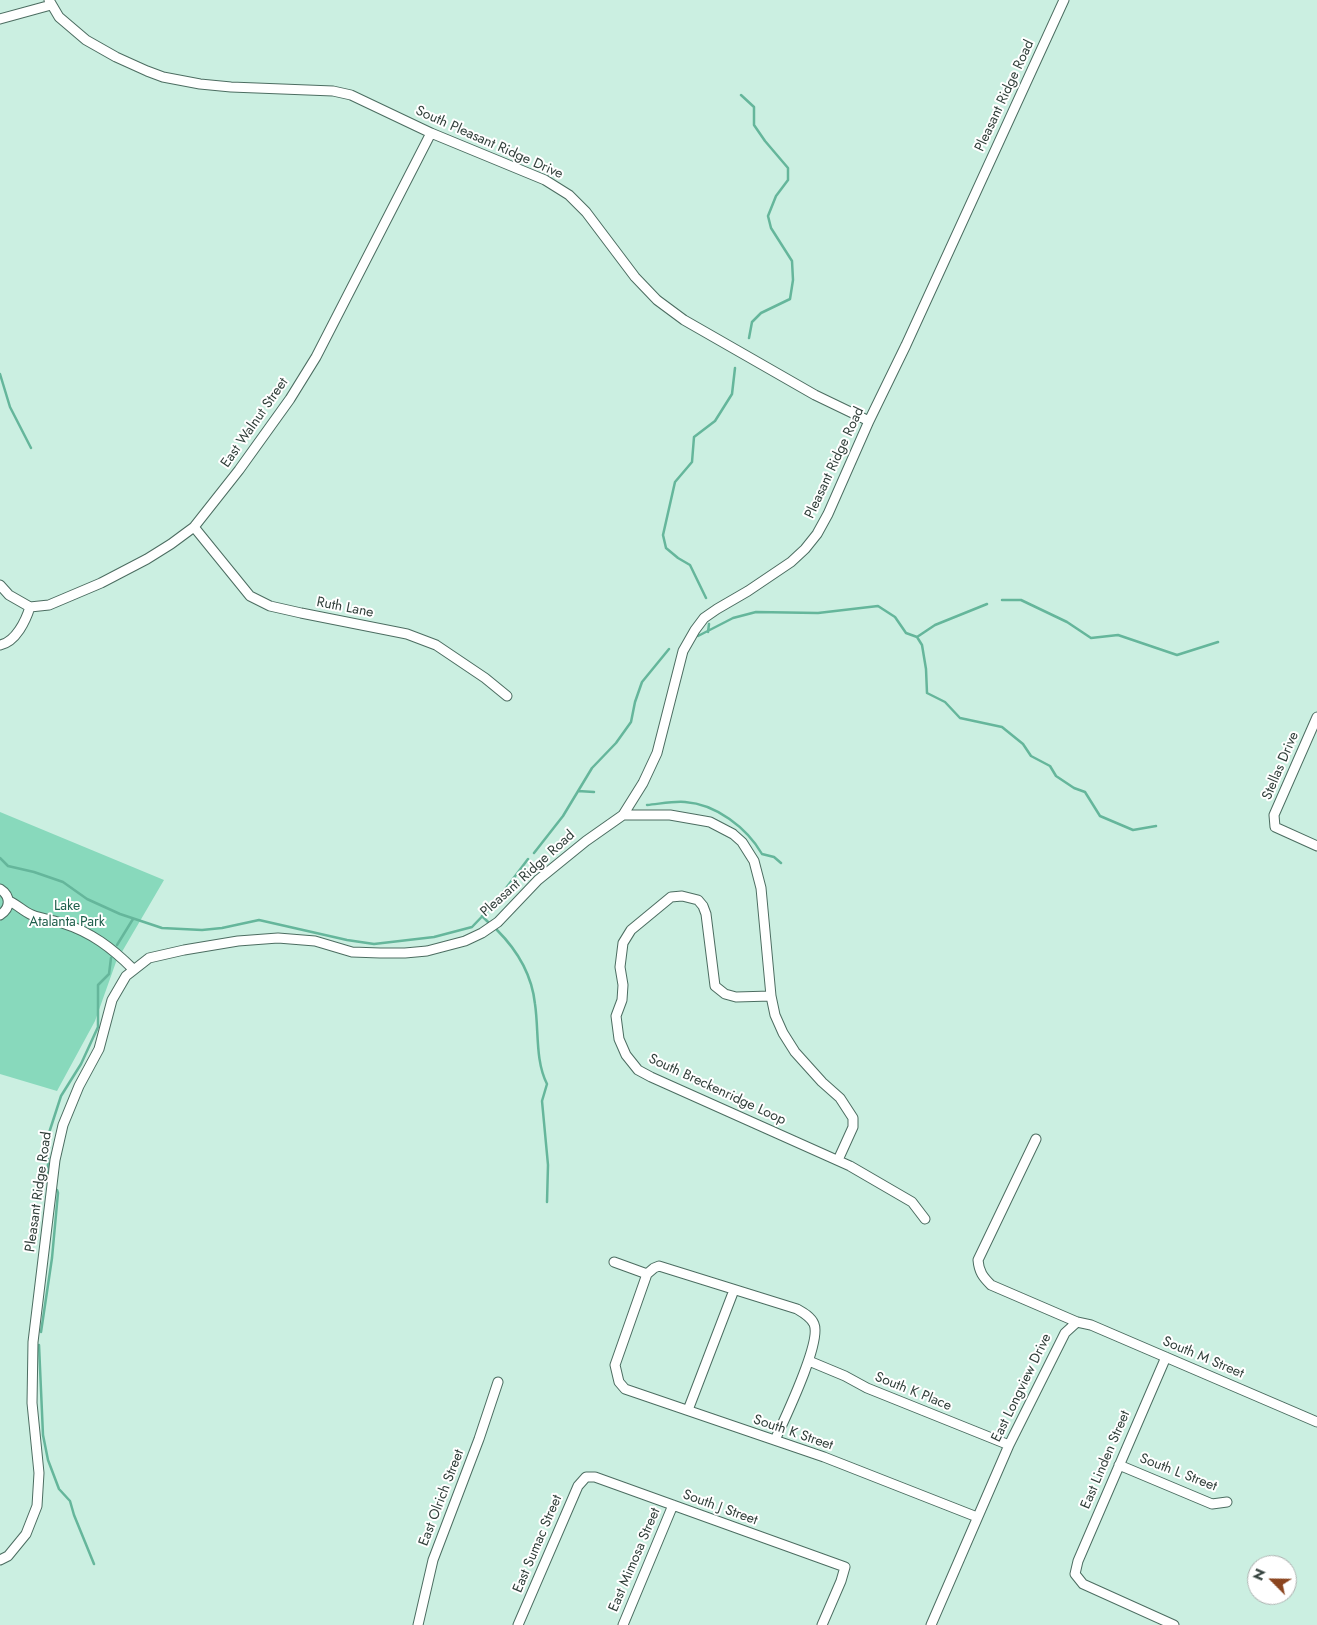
<!DOCTYPE html>
<html>
<head>
<meta charset="utf-8">
<style>
  body { margin:0 }
  #map { position:relative; width:1317px; height:1625px; overflow:hidden; background:#cbefe1; font-family:Jost,sans-serif }
  canvas { display:block }
  .north { position:absolute; left:1247px; top:1555px; width:50px; height:50px; box-sizing:border-box; background:#fff; border:1px solid #adb2b0; border-radius:50%; rotate:293deg; font-size:14px; font-weight:700; line-height:20px; text-align:center; color:#313f3a }
  .north::after { content:''; display:block; margin:auto; width:18px; height:22px; background:#8b451f; clip-path:polygon(50% 0,100% 100%,50% 72%,0 100%) }
</style>
</head>
<body>
<div id="map">
<canvas width="1317" height="1625"></canvas>
<div class="north">N</div>
</div>
<script>
const g = document.querySelector('canvas').getContext('2d');
g.lineJoin = 'round';
function fill(path, color) { g.fillStyle = color; g.fill(path, 'evenodd'); }
function strokePath(path, color, width, dash) { g.strokeStyle = color; g.lineWidth = width; g.lineCap = dash ? 'butt' : 'round'; g.setLineDash(dash || []); g.stroke(path); }
function label(font, color, halo, rows, align = 'center') {
  g.font = font + ' Jost,sans-serif'; g.lineWidth = 4; g.setLineDash([]); g.textBaseline = 'middle'; g.strokeStyle = halo; g.fillStyle = color; for (const [text, x, y, turn = 0] of rows) {
    g.save(); g.translate(x, y); g.rotate((+turn || 0) * Math.PI / 180); g.textAlign = isNaN(turn) ? turn : align; if (halo) g.strokeText(text, 0, 0); g.fillText(text, 0, 0); g.restore();
  }
}
const green = new Path2D(`
  M0 812 164 880 116 962 95 1021 57 1091 0 1074Z`);
const stream = new Path2D(`
  M741 95 754 107V125L765 141 788 168V180L776 196 768 216 771 228 792 261 793 280 790 299 761 313 752 322 749 338
  M0 374 10 407 31 448
  M706 598 690 565 678 558 666 548 663 535 675 482 692 462 694 437 715 421 732 394 735 368
  M1002 600H1021L1067 622 1091 638 1118 635 1177 655 1218 642
  M708 632 709 624
  M698 636 733 618 756 612 818 613 878 606 895 617 906 633 917 637 922 645 926 669 927 693 945 702 960 718 1002 727 1023 744 1031 756 1050 766 1056 776 1074 788 1085 792 1100 816 1133 830 1156 826
  M917 637 935 625 987 604
  M578 791 594 792
  M647 805C659 804 673 801 685 802 716 804 747 828 762 854L774 857 781 863
  M534 853 563 816 592 768 616 743 631 722 635 702 642 682 669 649
  M0 858 8 866 34 872 63 882 87 899 120 914 162 928 202 930 222 928 259 920 347 940 374 944 434 937 472 927 494 904 528 859
  M482 916 488 922
  M497 930C517 950 532 976 535 1004 539 1031 535 1060 547 1084L542 1101 548 1165 547 1202
  M117 945 133 919
  M48 1174V1136L61 1096 81 1064 98 1027V985L109 974 111 958
  M41 1332 52 1258 58 1193 57 1190
  M39 1345 43 1435 48 1460 59 1489 70 1501 74 1515 94 1564`);
const minor = new Path2D(`
  M49 0 59 17 86 40 116 57 147 71 163 77 200 84 231 87 333 91 351 95 431 133 545 180 569 195 586 212 635 277 657 300 684 320 815 395 869 421
  M0 19 51 5
  M194 527 250 596 270 606 301 613 407 634 436 645 485 678 507 696
  M0 585 9 595 30 607 49 605 101 583 147 559 171 544 194 527 239 470 290 399 316 357 431 133
  M0 645C16 642 26 620 30 607
  M1317 717 1274 815 1275 827 1317 846
  M623 815H670L710 822 733 834 742 842 754 861 761 888 771 996 775 1015 783 1033 795 1052 822 1082 840 1098 853 1118V1127L838 1160
  M0 889C11 896 11 908 0 915
  M9 901C18 905 24 912 32 915 42 919 52 920 62 923 91 932 112 948 133 969
  M771 996 736 997 725 994 715 986 706 914 703 906 698 900 682 896 671 897 631 930 623 943 620 967 623 985 622 1000 616 1016 619 1039 626 1055 638 1070 651 1077 850 1166 912 1202 925 1219
  M1036 1139 978 1260C979 1272 983 1277 991 1285L1077 1322 1091 1325 1317 1422
  M614 1262 647 1274
  M1166 1357 1078 1561 1075 1574 1083 1584 1174 1625
  M809 1361 845 1376 867 1388 1009 1445
  M688 1410 734 1290
  M775 1440C784 1420 822 1342 814 1324 811 1317 804 1313 797 1309L659 1266 654 1268 647 1274 615 1365 619 1382 625 1389 824 1457 977 1517
  M1119 1465 1212 1504 1227 1502
  M0 1560 8 1556 26 1534 37 1506 39 1473 32 1403 33 1342 55 1160 63 1125 79 1086 99 1049 112 1000 126 976 149 958 184 950 238 941 278 938 315 941 352 952 380 953H405L427 951 465 941 482 933 498 922 538 880 586 841 623 815 643 783 657 753 683 651 695 630 704 618 717 609 748 591 791 562 805 549 817 534 828 514 869 421 906 345 1064 0
  M418 1625 433 1560 479 1439 498 1382
  M518 1625 578 1486 586 1477H595L845 1567 841 1581 822 1625
  M623 1625 673 1505
  M931 1625 1009 1445 1065 1333 1077 1322`);
const streetNames = [
  ["Pleasant Ridge Road",1005,96,-65],
  ["South Pleasant Ridge Drive",489,143,24],
  ["East Walnut Street",255,423,-55],
  ["Pleasant Ridge Road",835,463,-65],
  ["Ruth Lane",345,608,11],
  ["Stellas Drive",1281,766,-67],
  ["Pleasant Ridge Road",528,874,-42],
  ["South Breckenridge Loop",717,1090,25],
  ["Pleasant Ridge Road",39,1192,-82],
  ["South M Street",1203,1358,23],
  ["East Longview Drive",1022,1388,-64],
  ["South K Place",913,1392,22],
  ["South K Street",793,1433,19],
  ["East Linden Street",1106,1460,-67],
  ["South L Street",1178,1473,21],
  ["East Olrich Street",442,1498,-69],
  ["South J Street",720,1508,20],
  ["East Sumac Street",538,1544,-67],
  ["East Mimosa Street",635,1560,-67]
];
const parkNames = [
  ["Lake",67,907],
  ["Atalanta Park",67,923]
];
fill(green, '#88d9bc');
strokePath(stream, '#65b69b', 2.5);
strokePath(minor, '#4c6d61', 11);
strokePath(minor, '#fff', 9);
label('14px', '#313f3a', '#fff', streetNames);
label('14px', '#1f5e4b', '#fff', parkNames);
</script>
</body>
</html>
